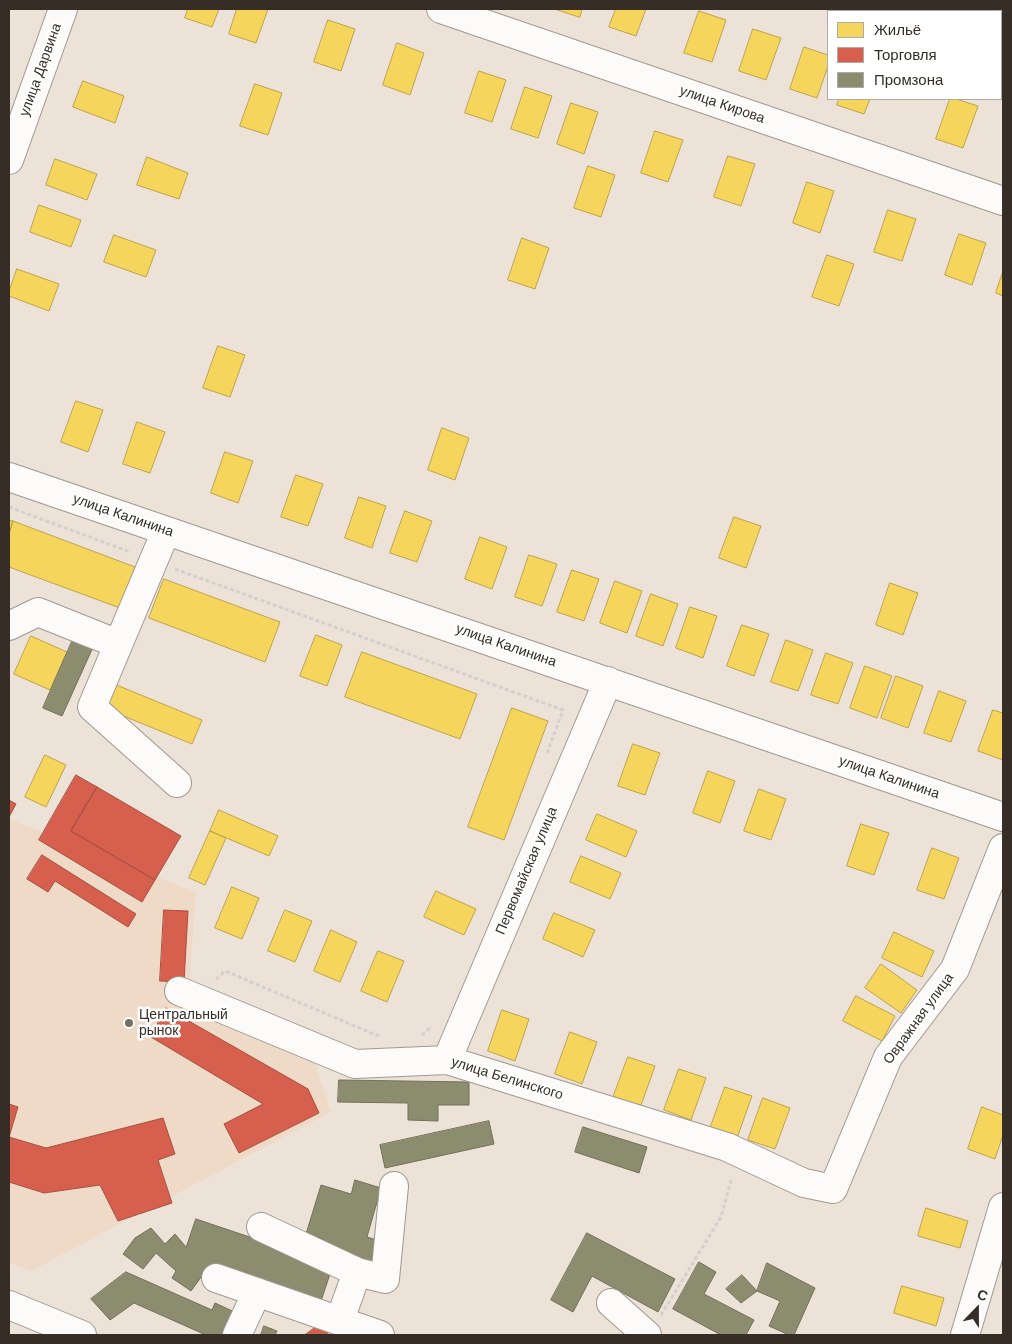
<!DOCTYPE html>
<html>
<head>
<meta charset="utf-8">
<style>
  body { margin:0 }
  #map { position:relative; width:1012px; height:1344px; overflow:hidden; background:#ede2d7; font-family:"DM Sans",sans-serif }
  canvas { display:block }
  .frame { position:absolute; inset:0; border:10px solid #362e26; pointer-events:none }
  .legend { position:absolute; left:827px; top:10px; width:175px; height:90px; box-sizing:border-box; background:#fff; border:1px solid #afaba8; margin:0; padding:6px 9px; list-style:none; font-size:15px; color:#362e26 }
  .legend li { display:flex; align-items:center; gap:10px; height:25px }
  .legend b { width:25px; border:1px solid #afaba8 }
  .north { position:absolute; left:952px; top:1284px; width:50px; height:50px; -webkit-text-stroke:4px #fff; paint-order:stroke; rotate:22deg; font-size:14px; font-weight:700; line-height:20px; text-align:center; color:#362e26 }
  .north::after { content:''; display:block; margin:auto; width:18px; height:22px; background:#362e26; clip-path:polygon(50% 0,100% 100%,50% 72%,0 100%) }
</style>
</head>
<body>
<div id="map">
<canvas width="1012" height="1344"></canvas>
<div class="frame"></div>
<ul class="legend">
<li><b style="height:14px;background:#f6d55c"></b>Жильё</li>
<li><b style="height:14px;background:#d6604d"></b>Торговля</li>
<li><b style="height:14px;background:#8c8c6e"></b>Промзона</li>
</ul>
<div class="north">С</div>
</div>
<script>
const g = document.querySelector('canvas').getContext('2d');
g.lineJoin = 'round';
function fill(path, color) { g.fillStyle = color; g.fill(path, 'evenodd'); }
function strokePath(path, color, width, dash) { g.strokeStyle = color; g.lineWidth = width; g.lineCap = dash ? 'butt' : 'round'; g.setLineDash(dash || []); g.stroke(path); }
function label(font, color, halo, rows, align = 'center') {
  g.font = font + ' "DM Sans",sans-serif'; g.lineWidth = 5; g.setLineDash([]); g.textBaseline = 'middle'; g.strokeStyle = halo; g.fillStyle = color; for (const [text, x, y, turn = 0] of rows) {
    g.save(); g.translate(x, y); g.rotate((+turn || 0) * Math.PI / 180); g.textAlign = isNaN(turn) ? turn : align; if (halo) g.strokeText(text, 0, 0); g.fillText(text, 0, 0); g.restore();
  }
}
const built = new Path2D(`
  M9 819 196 892 188 998 310 1048 331 1112 31 1271 9 1262Z`);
const homes = new Path2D(`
  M188 9H219L212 27 185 18Z
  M237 9H268L256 43 229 34Z
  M555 9H582L580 17Z
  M616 9H646L636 36 609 27Z
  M913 9H924L931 11H912Z
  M699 11 726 20 712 62 684 53Z
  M328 20 355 29 341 71 314 62Z
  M753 29 781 38 766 80 739 71Z
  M397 43 424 53 410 95 383 85Z
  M804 47 828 55V66L817 98 790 89Z
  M479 71 506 80 492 122 465 113Z
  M83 81 124 96 115 123 73 107Z
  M255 84 282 93 268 135 240 126Z
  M525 87 552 96 538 138 511 129Z
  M839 99H870L864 114 837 105Z
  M950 99H956L978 106 963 148 936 139Z
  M571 103 598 112 584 154 557 144Z
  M655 131 683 140 668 182 641 173Z
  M728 156 755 164 741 206 714 197Z
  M147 157 188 173 179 199 137 185Z
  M55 159 97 174 87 200 46 185Z
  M588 166 615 175 601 217 574 208Z
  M807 182 834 191 820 233 793 223Z
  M39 205 81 220 71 247 30 232Z
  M888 210 916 219 902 261 874 252Z
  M959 234 986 243 972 285 945 275Z
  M114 235 156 250 146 277 104 262Z
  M522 238 549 248 535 289 508 280Z
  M827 255 854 264 839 306 812 297Z
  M17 269 59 284 49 311 9 296V292Z
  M1003 271V296L996 293Z
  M218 346 245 355 230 397 203 388Z
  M76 401 103 410 88 452 61 442Z
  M137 422 165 432 150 473 123 464Z
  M442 428 469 438 455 480 428 470Z
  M225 452 253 461 238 503 211 493Z
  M296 475 323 484 308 526 281 517Z
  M359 497 386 506 372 548 345 538Z
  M405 511 432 521 417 562 390 553Z
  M734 517 761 526 746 568 719 558Z
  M9 520 13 521 9 534Z
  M13 521 135 567 120 608 9 567V534Z
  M480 537 507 547 492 589 465 579Z
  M529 555 557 564 542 606 515 597Z
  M572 570 599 579 584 621 557 612Z
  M164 579 280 622 265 662 149 618Z
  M615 581 642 591 627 633 600 623Z
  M890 583 918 593 903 635 876 625Z
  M651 594 678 604 663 646 636 636Z
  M690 607 717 616 703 658 676 648Z
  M742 625 769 634 754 676 727 666Z
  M316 635 342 645 327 686 300 676Z
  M31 636 67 652 50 690 14 674Z
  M786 640 813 650 798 691 771 682Z
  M362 652 477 694 460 739 345 697Z
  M826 653 853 663 838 704 811 695Z
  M865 666 892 676 877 718 850 708Z
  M896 676 923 686 908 728 881 718Z
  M114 684 202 720 192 744 104 708Z
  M939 691 966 701 951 742 924 733Z
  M512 708 548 721 504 840 468 827Z
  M993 710 1003 713V760L978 751Z
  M633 744 660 753 645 795 618 786Z
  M45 755 66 765 46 807 25 797Z
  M708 771 735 781 720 823 693 813Z
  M759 789 786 799 771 840 744 831Z
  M219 810 278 836 269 856 210 831Z
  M597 814 637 831 626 857 586 840Z
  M861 824 889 833 874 875 847 866Z
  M210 831 226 838 205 885 189 878Z
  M932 848 959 858 944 899 917 890Z
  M581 856 621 873 610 899 570 882Z
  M232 887 259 898 242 939 215 928Z
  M436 891 476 909 464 935 424 917Z
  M285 910 312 921 295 962 268 951Z
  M554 913 595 930 583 957 543 939Z
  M331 930 357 942 340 982 314 971Z
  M894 932 934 951 922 977 882 958Z
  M378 951 404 961 387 1002 361 991Z
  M881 964 917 990 901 1013 865 988Z
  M856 996 895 1016 882 1041 843 1021Z
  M502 1010 529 1019 515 1061 488 1051Z
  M570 1032 597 1042 582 1084 555 1074Z
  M628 1057 655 1066 640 1108 613 1098Z
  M679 1069 706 1078 691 1120 664 1110Z
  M725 1087 752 1096 737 1138 710 1129Z
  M763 1098 790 1108 775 1149 748 1140Z
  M982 1107 1003 1115V1135L995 1159 968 1149Z
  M926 1208 968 1221 960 1248 918 1236Z
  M902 1286 944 1298 936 1326 894 1313Z`);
const shops = new Path2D(`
  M76 775 97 787 71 831 155 880 142 902 39 840Z
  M97 787 181 836 155 880 71 831Z
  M9 800 16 804 9 817Z
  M42 855 136 914 128 927 55 881 48 892 27 879Z
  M164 910 188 911 184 982 160 981Z
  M166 1008 308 1089 319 1113 239 1153 224 1124 263 1104 151 1037Z
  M9 1104 18 1107 9 1137 46 1148 163 1118 175 1154 158 1160 172 1203 118 1221 100 1185 44 1193 9 1182Z
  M320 1324 329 1335H305Z`);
const industry = new Path2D(`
  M74 637 94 645 62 716 43 708Z
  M339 1080 469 1082V1105H438V1121L408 1120V1103L338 1102Z
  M489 1121 494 1144 385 1168 380 1145Z
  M583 1127 647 1147 639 1173 575 1152Z
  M355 1180 381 1188 367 1237 383 1242 377 1264 320 1248 323 1239 306 1234 321 1185 351 1194Z
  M196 1219 333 1265 319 1307 207 1269 191 1291 172 1278 176 1271 156 1253 143 1269 123 1254 135 1238 151 1228 165 1244 175 1234 186 1247Z
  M587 1233 675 1279 658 1312 592 1276 573 1312 551 1300Z
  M699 1262 716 1272 704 1294 754 1320 746 1335H721L673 1309Z
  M767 1263 815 1288 794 1335H789L769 1326 780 1301 757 1291Z
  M126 1272 212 1310 215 1303 239 1314 230 1335H206L134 1303 110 1320 91 1299Z
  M742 1275 757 1291 741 1303 726 1289Z
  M264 1326 277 1331 275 1335H261Z`);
const path = new Path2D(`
  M9 507 130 552
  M175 569 563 710 546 756
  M216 979 225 971 381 1037
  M422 1035 432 1026
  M661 1315 721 1217 732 1177`);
const minor = new Path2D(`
  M441 9 1003 201
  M9 160 63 9
  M9 477 1003 817
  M166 531 92 707 177 783
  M9 626 38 612 118 644
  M179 991 355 1064 447 1060 727 1147 804 1183 833 1189 888 1057 955 969 1003 848
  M447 1060 608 681
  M261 1227 357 1272 385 1279 394 1186
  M216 1278 380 1335
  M611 1303 647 1335
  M9 1305 82 1335
  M340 1320 357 1272
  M237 1335 257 1292
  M965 1335 1003 1207`);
const markers = [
  [129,1023,5,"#766d64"]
];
const streetNames = [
  ["улица Дарвина",41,70,-70],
  ["улица Кирова",722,105,19],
  ["улица Калинина",123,516,19],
  ["улица Калинина",506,646,19],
  ["улица Калинина",889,778,19],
  ["Первомайская улица",527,871,-67],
  ["Овражная улица",919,1019,-54],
  ["улица Белинского",507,1079,17]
];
const poiNames = [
  ["Центральный",139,1015],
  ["рынок",139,1031]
];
fill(built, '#eedac6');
fill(homes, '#f6d55c');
strokePath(homes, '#bca34c', 1);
fill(shops, '#d6604d');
strokePath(shops, '#a65141', 1);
fill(industry, '#8c8c6e');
strokePath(industry, '#727058', 1);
strokePath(minor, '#a09890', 30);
strokePath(path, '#d4d0ce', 3, [4, 2.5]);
strokePath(minor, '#fcfbf9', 28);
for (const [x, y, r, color] of markers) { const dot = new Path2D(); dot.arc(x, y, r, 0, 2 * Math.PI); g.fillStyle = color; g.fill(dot); strokePath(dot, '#fff', 2); }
label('14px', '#362e26', '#fff', streetNames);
label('14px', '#362e26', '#fff', poiNames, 'left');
</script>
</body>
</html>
